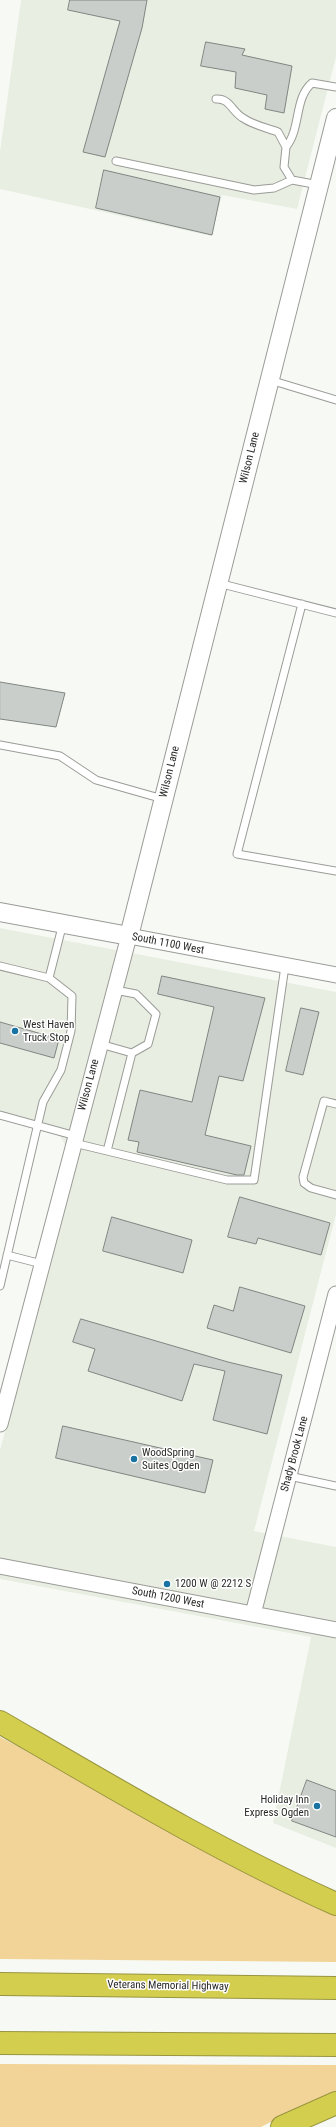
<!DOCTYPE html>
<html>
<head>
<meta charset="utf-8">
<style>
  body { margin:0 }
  canvas { display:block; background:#f7faf4 }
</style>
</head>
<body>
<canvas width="336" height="2127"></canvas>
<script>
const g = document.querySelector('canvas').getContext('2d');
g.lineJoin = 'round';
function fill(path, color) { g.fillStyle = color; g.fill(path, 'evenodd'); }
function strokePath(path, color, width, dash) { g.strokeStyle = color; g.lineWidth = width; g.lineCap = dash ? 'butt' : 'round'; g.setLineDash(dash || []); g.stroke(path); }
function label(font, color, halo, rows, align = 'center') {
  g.font = font + ' "Roboto Condensed",sans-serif'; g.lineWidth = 3; g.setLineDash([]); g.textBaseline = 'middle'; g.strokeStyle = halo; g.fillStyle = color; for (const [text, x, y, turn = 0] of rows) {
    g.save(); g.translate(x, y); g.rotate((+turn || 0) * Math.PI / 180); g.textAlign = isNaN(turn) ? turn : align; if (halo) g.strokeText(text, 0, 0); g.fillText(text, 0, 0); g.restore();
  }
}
const built = new Path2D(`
  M21 0H336V57L297 209 222 195 211 236 0 189V152Z
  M0 928 336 992V1214L254 1531 336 1547V1848L273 1823 311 1637 0 1579V1450L77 1164 59 1135 0 1119Z`);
const green = new Path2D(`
  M0 1737 336 1914V1962L0 1959Z
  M0 2064 336 2065V2094L290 2112 261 2127H0Z`);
const building = new Path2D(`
  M70 0H147L142 28 105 157 83 152 120 21 68 10Z
  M206 42 245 49 242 55 292 66 284 113 265 109 267 95 235 88 236 72 201 66Z
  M104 170 220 197 212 235 96 208Z
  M0 682 65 693 56 727 0 719Z
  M162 976 265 998 243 1081 219 1076 205 1135 251 1146 244 1175H237L137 1152 139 1142 128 1140 140 1090 192 1102 214 1007 158 994Z
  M301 1008 319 1012 303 1075 286 1071Z
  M0 1022 59 1039 54 1058 0 1043Z
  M240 1197 330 1223 321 1255 258 1238 256 1244 228 1237Z
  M112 1217 192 1240 183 1273 103 1251Z
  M240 1287 305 1306 291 1353 207 1328 214 1305 233 1311Z
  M81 1319 228 1362 282 1375 267 1434 213 1420 225 1371 194 1364 182 1401 88 1371 95 1349 73 1342Z
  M63 1426 213 1460 205 1493 56 1458Z
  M307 1780 336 1791V1837L292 1821Z`);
const service = new Path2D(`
  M216 99C230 98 232 112 243 118 253 125 267 128 278 132L286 147 284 167 292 180 319 185
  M286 147C301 129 294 98 312 83L336 87
  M116 161 254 190 274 188 292 180
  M270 380 336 400
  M218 583 336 613
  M302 604 237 854 336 871
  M0 745 60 756 96 780 163 799
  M0 966 49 978
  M100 1044 132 1053 148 1044 156 1014 136 994 115 990
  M336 1104 324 1101 303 1177 304 1183 311 1188 336 1195
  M0 1115 76 1136
  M74 1143 227 1180H254L285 966
  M107 1151 132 1053
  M7 1255 42 1264
  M0 1286 43 1102 61 1070 71 1031 72 996 49 978 63 923
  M289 1476 336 1486`);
const minor = new Path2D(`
  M0 1424 129 936 336 975
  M0 1566 336 1630
  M253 1614 336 1294`);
const tertiary = new Path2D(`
  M0 912 129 936 336 118`);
const motorway = new Path2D(`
  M0 1722C110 1786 220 1852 336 1904
  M0 1984 336 1988
  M0 2043 336 2045
  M282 2127 336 2103`);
const markers = [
  [15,1031,4,"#1973a2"],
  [134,1459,4,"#1973a2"],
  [167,1584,4,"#1973a2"],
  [317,1806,4,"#1973a2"]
];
const streetNames = [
  ["Wilson Lane",250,458,-76],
  ["Wilson Lane",170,772,-76],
  ["South 1100 West",168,944,11],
  ["Wilson Lane",89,1085,-75],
  ["Shady Brook Lane",295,1454,-75],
  ["South 1200 West",168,1598,11],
  ["Veterans Memorial Highway",168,1986,1]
];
const poiNames = [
  ["West Haven",23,1025],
  ["Truck Stop",23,1038],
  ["WoodSpring",142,1453],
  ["Suites Ogden",142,1466],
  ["1200 W @ 2212 S",175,1584],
  ["Holiday Inn",309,1800,"right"],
  ["Express Ogden",309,1813,"right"]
];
fill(built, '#e8eee2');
fill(green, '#f2d498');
fill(building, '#c9ceca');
strokePath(building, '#818682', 1);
strokePath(service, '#9a9c97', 9);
strokePath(minor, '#9a9c97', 17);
strokePath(tertiary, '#9a9c97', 20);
strokePath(motorway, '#989541', 24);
strokePath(service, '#fff', 7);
strokePath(minor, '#fff', 15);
strokePath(tertiary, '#fff', 18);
strokePath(motorway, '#d4ce4e', 22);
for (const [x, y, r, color] of markers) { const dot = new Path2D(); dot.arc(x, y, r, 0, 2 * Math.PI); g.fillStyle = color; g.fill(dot); strokePath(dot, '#fff', 1.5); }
label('11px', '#292a28', '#fff', streetNames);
label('11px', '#292a28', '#fff', poiNames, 'left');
</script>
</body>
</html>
